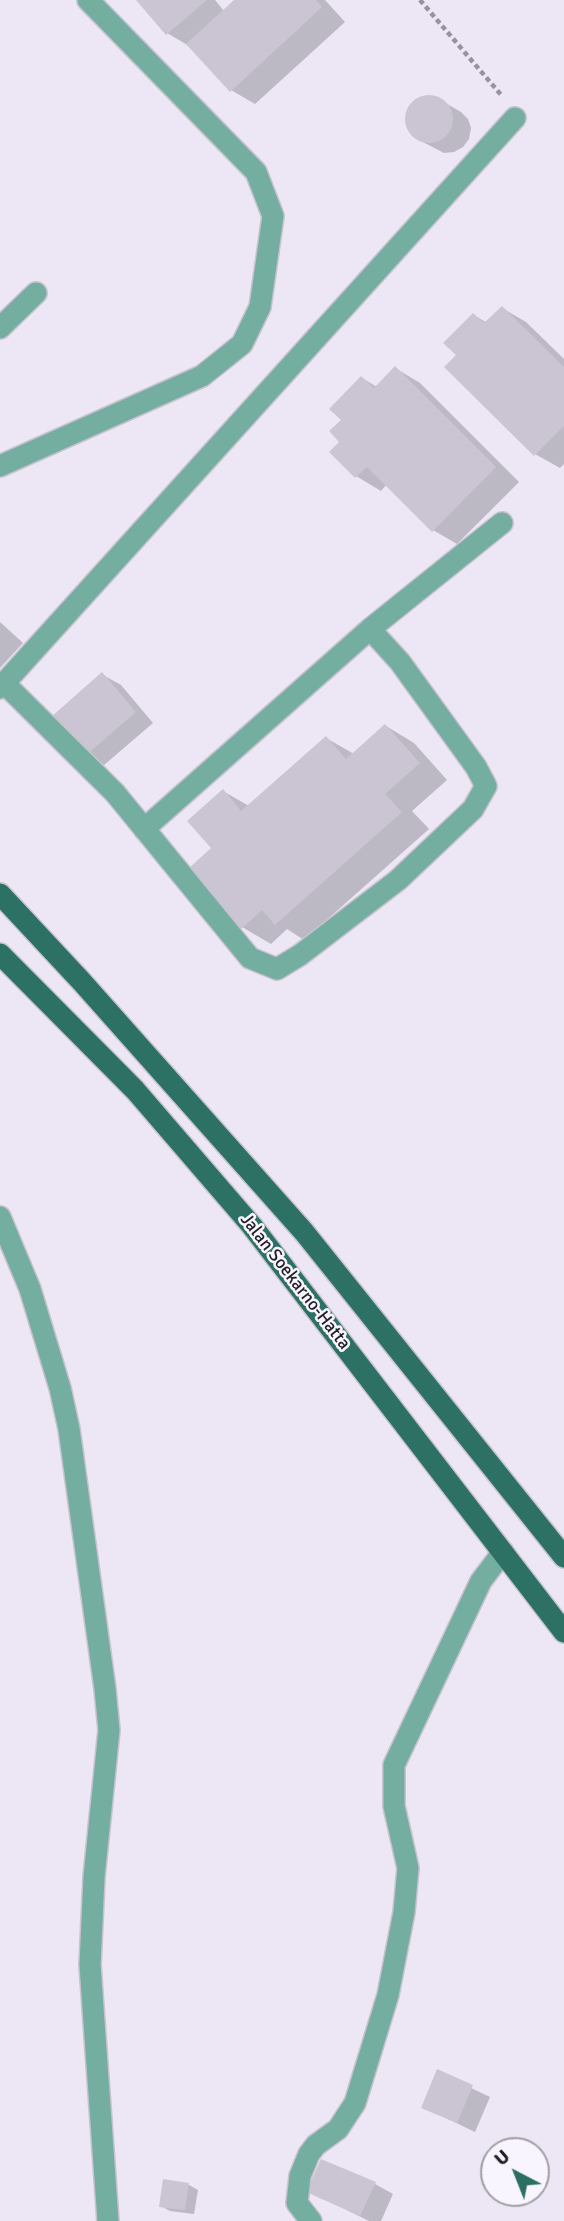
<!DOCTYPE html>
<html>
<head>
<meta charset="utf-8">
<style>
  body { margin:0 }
  #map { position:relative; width:564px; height:2221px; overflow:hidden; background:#ece6f5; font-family:Signika,sans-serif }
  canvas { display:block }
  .north { position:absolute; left:480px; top:2137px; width:70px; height:70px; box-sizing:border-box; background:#f8f5fe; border:2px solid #a29fa7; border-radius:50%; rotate:318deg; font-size:19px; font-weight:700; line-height:28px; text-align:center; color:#211f24 }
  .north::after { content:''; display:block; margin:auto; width:24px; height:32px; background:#2b6f62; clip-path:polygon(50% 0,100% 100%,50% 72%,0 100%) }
</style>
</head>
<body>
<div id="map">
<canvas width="564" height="2221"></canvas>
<div class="north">U</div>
</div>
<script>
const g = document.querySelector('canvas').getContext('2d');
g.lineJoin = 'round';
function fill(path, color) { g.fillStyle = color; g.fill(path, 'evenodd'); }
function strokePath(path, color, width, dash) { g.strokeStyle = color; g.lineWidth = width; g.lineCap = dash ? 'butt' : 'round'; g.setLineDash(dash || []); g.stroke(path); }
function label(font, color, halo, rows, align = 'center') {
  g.font = font + ' Signika,sans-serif'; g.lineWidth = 5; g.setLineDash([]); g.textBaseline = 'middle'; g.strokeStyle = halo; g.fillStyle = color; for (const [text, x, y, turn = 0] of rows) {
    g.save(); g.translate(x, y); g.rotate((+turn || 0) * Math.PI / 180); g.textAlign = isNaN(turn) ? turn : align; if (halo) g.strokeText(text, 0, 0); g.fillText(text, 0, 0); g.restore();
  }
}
const shadow = new Path2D(`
  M139 0H215L224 11 236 0H325L345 22 255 104 231 90 191 47 167 33Z
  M422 97H432L442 101 461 112 468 119 471 128 469 139 463 147 454 152 444 153 415 138 409 131 406 121 408 110 413 103Z
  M502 308 526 322 564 359V464L560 468 535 454 458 355 474 315 487 323Z
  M395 368 420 383 519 482 457 544 433 530 387 484 381 491 356 476 342 442 343 420 362 378 377 387Z
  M0 622 23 643 0 668Z
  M103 675 121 685 153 723 104 765 86 755Z
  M386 726 414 743 447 780 412 811 429 829 304 940 287 929 271 944 242 927 214 848 223 791 249 806 326 738 354 754Z
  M438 2072 490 2097 475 2132 423 2107Z
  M164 2181 189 2185 198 2190 194 2214 170 2211 161 2206Z
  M375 2184 393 2194 381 2221H369L308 2191Z`);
const building = new Path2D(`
  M136 0H207L166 35Z
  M234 0H316L322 7 230 92 186 44Z
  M405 119a24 24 0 1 1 48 0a24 24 0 1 1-48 0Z
  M502 306 564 367V426L534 456 444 367 456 355 443 343 473 313 484 323Z
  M395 366 496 467 432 532 367 467 355 478 329 452 339 442 329 431 341 420 329 409 361 376 374 388Z
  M102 672 136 712 85 756 51 717Z
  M385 724 420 763 385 794 402 812 275 925 262 910 241 929 188 869 211 848 187 821 223 789 241 811 326 736 346 759Z
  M437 2069 473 2085 457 2123 421 2108Z
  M321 2159 376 2182 360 2216 306 2192Z
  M163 2179 189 2183 185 2210 159 2207Z`);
const path = new Path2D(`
  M420 0 502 96`);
const minor = new Path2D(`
  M0 328 36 293
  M0 466 202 376 242 344 260 307 273 216 256 172 88 0
  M4 683 115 793 250 958 277 969 300 955 398 880 473 809 486 786 476 767 400 662 370 629 502 523
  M0 688 515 118
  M144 829 370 629
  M0 1217 30 1289 60 1388 69 1429 105 1689 109 1730 94 1877 90 1965 108 2221
  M311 2221 297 2203 300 2176 309 2154 316 2145 338 2129 355 2103 388 1995 404 1912 408 1868 394 1806V1765L481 1581 503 1552`);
const major = new Path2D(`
  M0 894 82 982 304 1232 564 1557
  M0 954 135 1090 252 1226 564 1632`);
const streetNames = [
  ["Jalan Soekarno-Hatta",295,1282,52]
];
fill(shadow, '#0003');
fill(building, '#cbc5d3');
strokePath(minor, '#c7c2cf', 24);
strokePath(major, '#c7c2cf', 24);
strokePath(path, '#97939e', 4.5, [5, 3.5]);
strokePath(minor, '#74aea0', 21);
strokePath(major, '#2d7164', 21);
label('18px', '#211f24', '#f8f5fe', streetNames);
</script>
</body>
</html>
